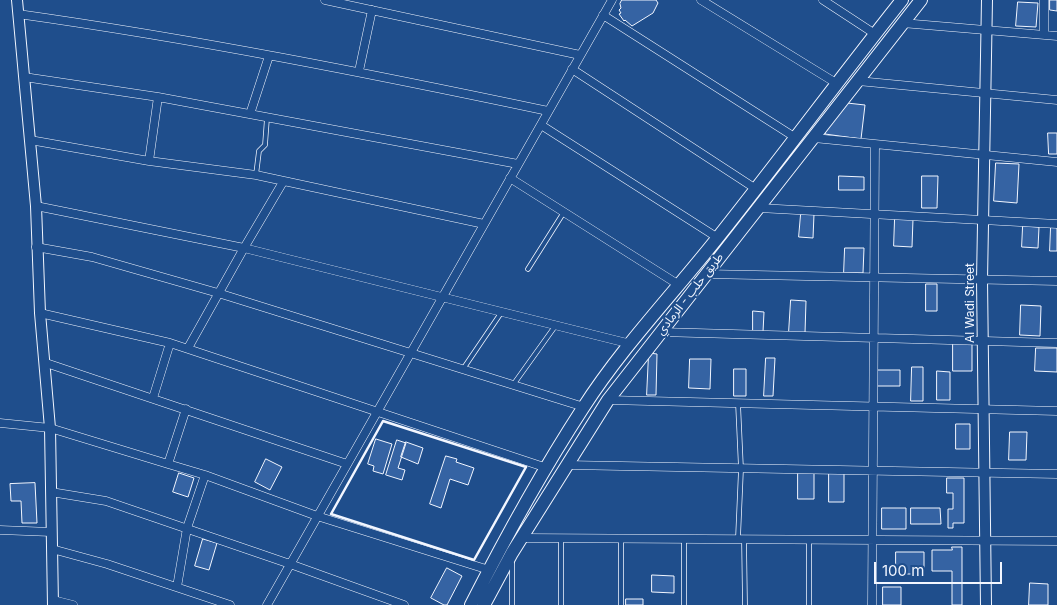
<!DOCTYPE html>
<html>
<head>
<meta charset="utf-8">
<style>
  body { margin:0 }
  #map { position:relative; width:1057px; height:605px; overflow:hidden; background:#1f4e8c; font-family:Inter,sans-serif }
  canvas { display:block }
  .scale { position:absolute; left:874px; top:562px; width:128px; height:22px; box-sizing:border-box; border:2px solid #f2f6ff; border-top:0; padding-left:6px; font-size:15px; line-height:18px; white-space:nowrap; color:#f2f6ff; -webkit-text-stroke:4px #1f4e8c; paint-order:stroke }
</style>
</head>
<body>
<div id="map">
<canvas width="1057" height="605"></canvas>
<div class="scale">100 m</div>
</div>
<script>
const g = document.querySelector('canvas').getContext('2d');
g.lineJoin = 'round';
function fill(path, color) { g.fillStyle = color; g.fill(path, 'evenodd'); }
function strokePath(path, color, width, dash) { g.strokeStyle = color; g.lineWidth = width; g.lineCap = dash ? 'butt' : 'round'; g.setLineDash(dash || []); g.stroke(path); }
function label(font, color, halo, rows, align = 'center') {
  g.font = font + ' Inter,"Noto Sans Arabic",sans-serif'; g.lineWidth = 4; g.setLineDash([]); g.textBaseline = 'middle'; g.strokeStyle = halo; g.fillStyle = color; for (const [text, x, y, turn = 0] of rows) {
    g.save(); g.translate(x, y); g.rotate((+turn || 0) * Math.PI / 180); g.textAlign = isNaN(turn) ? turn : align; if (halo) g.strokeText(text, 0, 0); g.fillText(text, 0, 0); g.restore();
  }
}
const building = new Path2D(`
  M622 0H656L658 3 653 13 632 26 625 20 624 21 619 14 621 13 619 10 621 8 620 4Z
  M1050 0H1057V11L1050 10Z
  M1018 2 1038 3 1036 27 1016 26Z
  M847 103 865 105 861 139 825 134 827 124Z
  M1048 133H1057V154H1049Z
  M996 163 1019 164 1017 203 994 201Z
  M839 176 864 177V190H839Z
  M922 176H938L937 208H922Z
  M801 214H814L813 238 799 237Z
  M895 218 913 219 912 247 894 246Z
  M1023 226 1039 227 1038 248 1022 247Z
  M1051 226 1057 227V251H1050Z
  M845 248H864L863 273H844Z
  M926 284H937V311H926Z
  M791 300 806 301 805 333 789 332Z
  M1021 305 1041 306 1040 336 1020 335Z
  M753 311 764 312 763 332H753Z
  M953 342 972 343V371H953Z
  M1036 348H1057V372L1035 371Z
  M649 353 657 354 656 395H647Z
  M766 358H775L773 396H764Z
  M690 359H711L710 389 689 388Z
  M912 367H923V401H911Z
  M734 369H746V396H734Z
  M877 370H900V386H877Z
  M937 371 950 372V400H937Z
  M956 424H970V449H956Z
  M1010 432H1027L1026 460H1009Z
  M376 439 392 444 383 474 373 471 374 466 368 464Z
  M397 440 406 443 398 468 405 470 402 480 386 475Z
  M406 442 423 448 418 464 401 457Z
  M446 456 457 459 456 462 474 468 468 485 450 479 441 508 430 504Z
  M266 459 282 467 270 490 255 482Z
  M798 472H814V499H798Z
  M179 473 194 478 188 497 173 492Z
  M829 473H844V502H829Z
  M947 478H964V523H953V528H948V509H953V493H947Z
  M35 483 37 523H22L21 501H11L10 484Z
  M882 508H906V529H882Z
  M911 508H940L941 524H911Z
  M203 539 217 543 209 570 195 566Z
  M952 547H962V605H952V571H932V550H952Z
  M896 552H924V574H896Z
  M447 568 462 576 447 605H444L431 598Z
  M652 575 674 576V593L652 592Z
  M1030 583 1048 584V605H1029Z
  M883 587H901V605H883Z
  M626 599H643V605H626Z`);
const service = new Path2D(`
  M256 175 259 151 265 145 267 118
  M528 269 564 212
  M463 369 501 313
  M513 385 556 325
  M738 403 741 469 738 538
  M561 538V605
  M621 539V605
  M684 539V605
  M744 539 745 605
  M809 540V605
  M512 563V605`);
const minor = new Path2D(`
  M325 0 580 55
  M701 0 836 83
  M823 0 875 34
  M18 14C196 39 372 74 548 111
  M603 15 796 138
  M902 23 1057 36
  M1044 35V0
  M572 69 756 189
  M359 71 372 10
  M24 77 158 97 518 164
  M858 81 1057 100
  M250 114 269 56
  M541 125 718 238
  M814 138 1057 162
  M30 140 149 161 256 175 484 224
  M149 161 158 97
  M510 178 679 285
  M36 206 244 248 631 344
  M759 208 1057 224
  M36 247 92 257 218 293 584 407
  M705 274 1057 281
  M40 313 170 343 547 468
  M660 332 1057 343
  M188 348 244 248 283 182
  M46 363 347 464
  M153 398 170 343
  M608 400 1057 411
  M0 423 50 428 168 464 205 475 317 516 489 570
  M168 464 186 409
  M567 465 1057 474
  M51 492 106 501 290 564 404 605
  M0 530 51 532
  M523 538 1057 541
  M52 549 107 564 230 605
  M177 587 187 528 205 475
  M53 600 73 605
  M267 605 612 0
  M872 605 875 144`);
const tertiary = new Path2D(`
  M17 0 36 206 40 313 50 428 53 605
  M986 605 982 280 987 0`);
const trunk = new Path2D(`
  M471 605C505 538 542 471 583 408 622 347 674 293 719 236 781 158 840 78 902 0
  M484 605 512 553 608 400 921 0`);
const wall = new Path2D(`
  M383 421 526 467 474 560 331 514Z`);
const streetNames = [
  ["طريق حلب - الرمادي",690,294,-52],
  ["Al Wadi Street",970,303,-90]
];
fill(building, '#3563a3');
strokePath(building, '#f2f6ff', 1);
strokePath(service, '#f2f6ff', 5.5);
strokePath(minor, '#f2f6ff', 9);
strokePath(tertiary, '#f2f6ff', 12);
strokePath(trunk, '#f2f6ff', 14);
strokePath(service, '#1f4e8c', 4);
strokePath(minor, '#1f4e8c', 8);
strokePath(tertiary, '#1f4e8c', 10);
strokePath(trunk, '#1f4e8c', 12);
strokePath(wall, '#f2f6ff', 2.5);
label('12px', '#f2f6ff', '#1f4e8c', streetNames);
</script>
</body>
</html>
